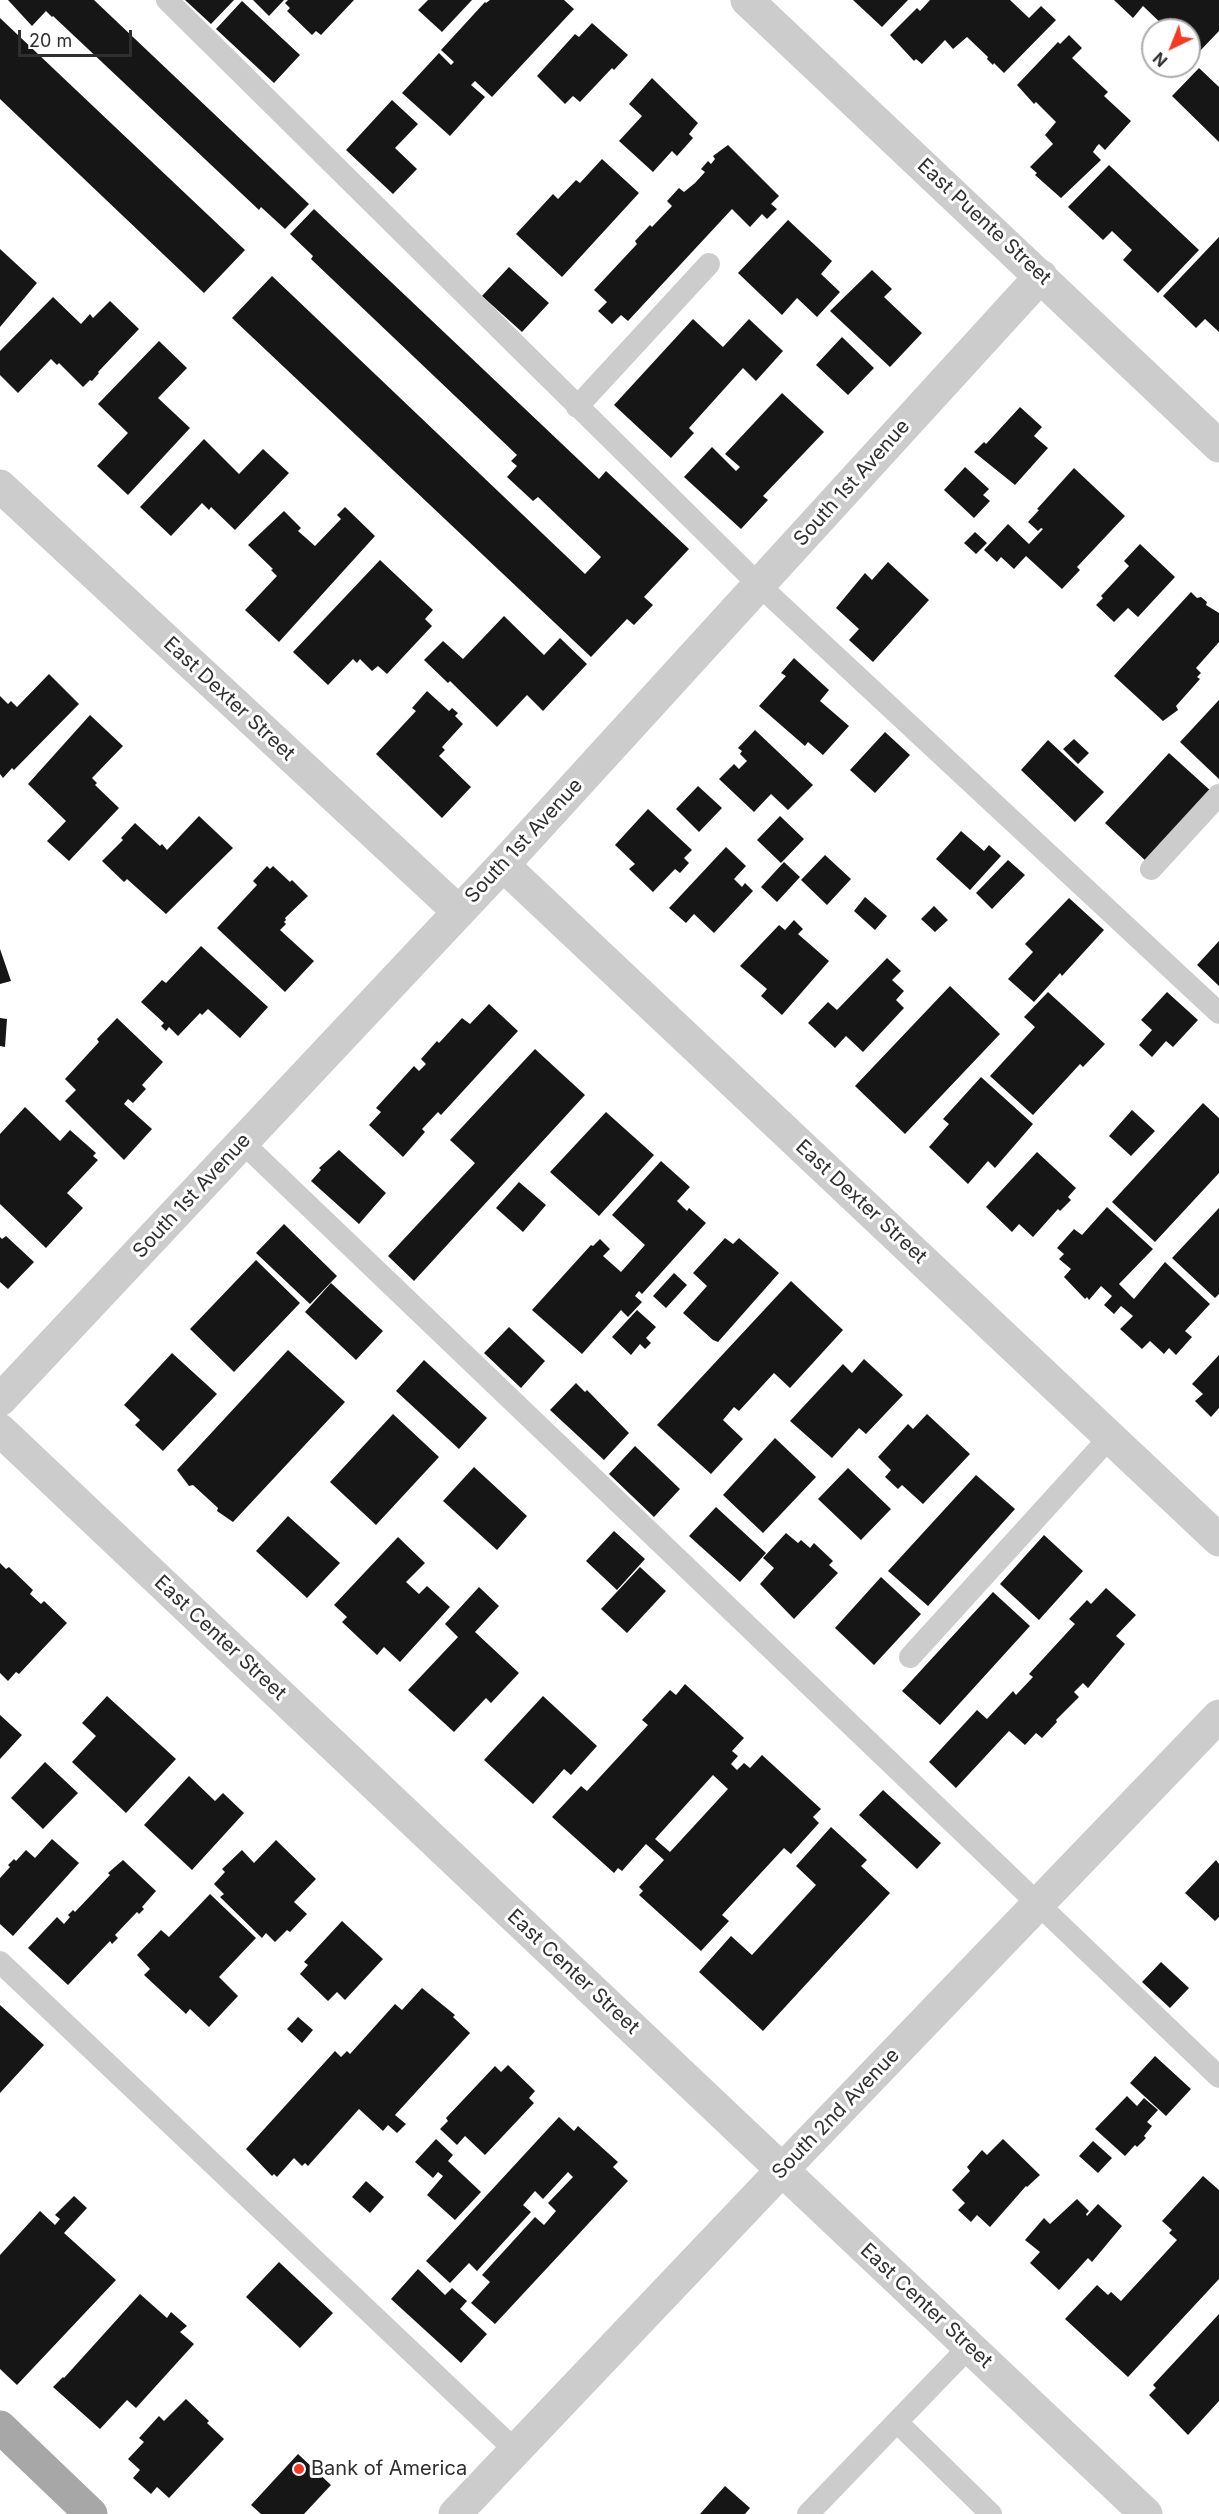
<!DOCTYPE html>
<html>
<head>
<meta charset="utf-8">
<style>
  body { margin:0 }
  #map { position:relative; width:1219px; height:2514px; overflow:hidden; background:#fff; font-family:Inter,sans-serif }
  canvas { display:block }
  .north { position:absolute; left:1141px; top:18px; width:60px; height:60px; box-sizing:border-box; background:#fff; border:2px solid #acacac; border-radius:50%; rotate:223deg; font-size:16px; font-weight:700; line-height:24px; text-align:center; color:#2f2f2f }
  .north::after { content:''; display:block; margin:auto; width:21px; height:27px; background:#f53922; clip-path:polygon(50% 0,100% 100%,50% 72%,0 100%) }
  .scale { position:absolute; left:18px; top:30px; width:114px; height:27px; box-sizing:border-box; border:3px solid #2f2f2f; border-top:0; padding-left:8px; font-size:18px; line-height:21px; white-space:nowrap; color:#2f2f2f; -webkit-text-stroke:4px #fff; paint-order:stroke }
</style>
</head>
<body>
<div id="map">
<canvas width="1219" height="2514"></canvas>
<div class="north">N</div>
<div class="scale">20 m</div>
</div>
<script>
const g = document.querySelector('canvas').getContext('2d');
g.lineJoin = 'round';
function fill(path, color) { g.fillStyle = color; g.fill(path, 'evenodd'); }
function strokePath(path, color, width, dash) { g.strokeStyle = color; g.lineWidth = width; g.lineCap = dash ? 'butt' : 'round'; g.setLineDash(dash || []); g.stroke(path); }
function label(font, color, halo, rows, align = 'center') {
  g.font = font + ' Inter,sans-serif'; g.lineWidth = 6; g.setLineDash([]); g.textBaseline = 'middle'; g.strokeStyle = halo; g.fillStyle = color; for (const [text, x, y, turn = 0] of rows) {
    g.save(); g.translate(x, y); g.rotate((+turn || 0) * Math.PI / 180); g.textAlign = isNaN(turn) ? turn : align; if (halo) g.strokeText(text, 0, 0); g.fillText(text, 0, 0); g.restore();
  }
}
const building = new Path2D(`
  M8 0H94L309 204 285 229 261 207 259 210 53 16 52 17 46 11 32 26Z
  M185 0H234L211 24Z
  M253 0H284L269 16Z
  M288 0H354L321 35 316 31 312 35 287 11 290 8 285 3Z
  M428 0H472L442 32 418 10Z
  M490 0H564L574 9 492 97 475 81 471 85 485 97 450 136 402 93 439 53 451 65 454 62 441 50 485 2 486 3Z
  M853 0H908L882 27Z
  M930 0H1010L1029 18 1041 6 1056 20 1004 73 994 63 993 65 987 59 988 57 967 37 953 49 945 40 922 64 916 59 914 61 890 35 917 8 920 11Z
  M1114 0H1219V31L1198 53 1189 45V30H1172L1169 27 1167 29 1143 6 1133 18Z
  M242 1 300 55 274 83 216 29Z
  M0 18 245 250 204 293 0 99Z
  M592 23 628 55 614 70 612 68 580 102 573 96 565 104 537 76 575 34 579 37Z
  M1069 35 1082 48 1072 58 1108 92 1104 96 1131 121 1105 150 1099 144 1097 146 1093 152 1101 160 1061 198 1035 175 1037 173 1030 167 1053 144 1045 135 1056 122 1036 102 1034 104 1017 85 1058 42 1060 44Z
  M1199 68 1219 87V142L1172 96Z
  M652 78 698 123 689 134 693 138 677 156 672 151 653 172 619 141 642 116 629 104Z
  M392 100 418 124 395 148 417 169 393 194 346 150Z
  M728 145 779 196 771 204 777 209 767 219 762 214 750 227 732 209 628 321 621 315 612 324 598 311 607 302 594 290 637 244 635 241 650 225 652 227 672 206 667 201 679 188 684 192 695 183 705 172 701 169 708 161 711 164 715 159 713 156Z
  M602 159 639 193 562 277 516 234 553 194 558 199 576 180 580 183Z
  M1109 165 1199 250 1158 293 1123 260 1132 250 1112 231 1103 240 1068 207Z
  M314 209 599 479 606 471 689 549 644 597 653 605 634 625 627 619 591 657 232 318 272 276 585 574 601 557 538 497 533 501 507 477 517 466 511 461 517 455 311 259 313 256 290 234Z
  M788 220 832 261 821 274 840 292 817 317 797 298 782 315 738 273Z
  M1219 237V332L1205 319 1196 328 1163 296Z
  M0 249 37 283 0 327Z
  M509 267 549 303 522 332 482 296Z
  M872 270 892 289 884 297 922 333 890 367 830 311Z
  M53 297 81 324 90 314 93 318 110 301 139 329 98 372 99 373 92 381 90 380 83 387 59 363 57 365 51 359 18 393 0 375V351Z
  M693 319 723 347 749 319 783 351 756 381 743 368 689 428 694 433 671 458 614 405Z
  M842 337 874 368 848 395 816 365Z
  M159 341 187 368 158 398 190 428 128 495 97 466 128 433 98 404Z
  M782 393 824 432 763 496 768 500 741 529 684 477 712 447 736 471 740 467 725 454Z
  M1020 407 1042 427 1034 436 1048 448 1015 485 974 452 984 442 986 444Z
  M204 439 239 474 263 449 289 473 235 530 211 507 209 510 202 503 171 536 140 507Z
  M965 467 989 489 983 495 990 501 974 518 944 490Z
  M1074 468 1125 516 1077 567 1080 570 1062 589 1026 556 1014 569 1001 557 997 562 984 550 1008 524 1029 544 1043 529 1041 528 1038 531 1028 522 1039 510 1037 509Z
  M345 507 375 536 279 642 245 610 277 576 271 570 273 569 248 545 284 511 301 528 298 531 315 546 341 519 337 515Z
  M975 532 987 543 976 554 964 543Z
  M1140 544 1175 577 1138 617 1128 608 1114 622 1096 605 1103 598 1101 596 1129 566 1124 561Z
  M380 560 433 610 425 619 432 626 387 674 378 666 372 671 360 659 357 663 353 659 328 685 293 652Z
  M888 562 929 600 873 662 849 640 859 629 836 608 865 573 872 580Z
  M1191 592 1197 598 1201 597 1207 602 1206 605 1219 613V642L1196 668 1201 673 1197 677 1200 679 1176 706 1178 710 1163 721 1114 676Z
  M504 616 544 655 560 638 587 664 543 711 527 695 497 727 450 681 448 683 424 660 443 641 463 659Z
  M794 658 829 690 820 701 849 726 823 755 808 742 805 746 759 706 786 676 781 673Z
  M49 674 79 704 14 770 12 768 3 778 0 774V696L8 704 11 701 17 707Z
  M427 691 449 711 452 708 458 713 455 716 463 724 442 747 445 750 439 756 471 787 442 818 376 754 416 711 412 708Z
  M1219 700V779L1180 742Z
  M90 715 123 746 92 778 97 783 95 785 119 808 69 861 47 841 66 821 28 784Z
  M755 730 813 785 788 810 771 794 754 812 719 779 734 764 739 769 747 761 740 754 742 751 738 748Z
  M885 732 910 755 875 793 850 770Z
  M1074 739 1089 753 1078 764 1063 749Z
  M1048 740 1104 792 1075 822 1021 770Z
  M1169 753 1212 792 1147 862 1105 823Z
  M698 786 722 808 699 832 676 809Z
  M648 809 692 850 684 858 689 863 680 873 675 869 653 892 629 869 635 864 615 845Z
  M199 816 233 848 166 914 127 879 124 882 102 861 123 840 121 838 135 823 160 846 162 844 167 850Z
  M780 816 804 839 781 863 757 840Z
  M961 831 984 851 989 845 1001 856 970 890 936 859Z
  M726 847 746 866 734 879 742 887 745 883 753 891 714 933 694 914 686 923 669 908Z
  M825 855 851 879 827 905 801 880Z
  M1008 860 1025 875 992 909 976 893Z
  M784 862 800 877 777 902 761 887Z
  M267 866 270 869 273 866 290 882 292 880 308 896 285 918 286 920 284 922 286 924 280 930 314 961 285 992 217 928 257 885 253 881Z
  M865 897 887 916 875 930 854 911Z
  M1069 898 1104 930 1062 976 1060 973 1034 1002 1008 979 1033 952 1025 944Z
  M934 906 948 920 935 932 921 919Z
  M794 920 803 929 798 934 829 961 782 1015 761 996 767 989 740 966 779 925 785 930Z
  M1219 941V986L1197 965Z
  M201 946 268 1007 240 1038 208 1009 202 1015 200 1013 178 1036 169 1027 166 1031 161 1026 164 1023 141 1002 162 980 166 983Z
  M0 949 11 981 0 984Z
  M887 958 901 971 892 980 904 991 896 1000 904 1008 863 1052 846 1036 835 1048 808 1023 828 1002 837 1010Z
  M950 986 1000 1034 905 1134 855 1086Z
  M1048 992 1105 1044 1083 1067 1080 1064 1033 1115 990 1076 1035 1027 1024 1017Z
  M1167 992 1198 1020 1173 1047 1166 1041 1152 1057 1139 1045 1152 1030 1141 1020Z
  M489 1004 518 1031 441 1115 438 1112 422 1129 425 1132 403 1157 369 1125 381 1112 376 1108 414 1066 419 1071 426 1064 421 1059 437 1041 439 1043 462 1018 470 1024Z
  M0 1018 7 1019 5 1047 0 1046Z
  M117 1018 163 1062 142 1085 146 1089 133 1103 128 1099 124 1104 152 1129 124 1160 65 1101 76 1090 65 1079 99 1042 97 1039Z
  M535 1049 585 1095 414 1281 388 1256 475 1163 450 1140Z
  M981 1077 1033 1124 995 1168 988 1161 968 1184 929 1147 949 1124 943 1119Z
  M1203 1103 1219 1118V1173L1155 1242 1112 1202Z
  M25 1107 60 1141 70 1130 96 1153 93 1156 98 1160 67 1193 83 1208 46 1248 0 1204V1134Z
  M1132 1110 1155 1131 1131 1156 1109 1136Z
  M606 1112 654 1155 599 1216 550 1172Z
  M339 1150 386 1193 359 1224 311 1181 321 1170 319 1168Z
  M1037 1152 1076 1188 1068 1197 1071 1200 1060 1211 1058 1209 1033 1237 1019 1224 1012 1232 986 1207Z
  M661 1161 690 1187 677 1201 687 1211 689 1208 706 1223 642 1294 639 1291 635 1296 642 1302 628 1317 621 1310 582 1354 532 1310 591 1245 593 1246 600 1239 610 1249 603 1256 621 1272 645 1245 612 1215Z
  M519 1182 546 1205 523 1232 496 1208Z
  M1107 1207 1153 1249 1119 1284 1134 1299 1165 1262 1210 1304 1185 1331 1192 1337 1176 1355 1169 1348 1164 1354 1150 1341 1142 1349 1120 1329 1133 1316 1121 1306 1114 1314 1104 1305 1112 1296 1101 1286 1089 1300 1087 1297 1085 1299 1064 1277 1071 1269 1059 1259 1064 1254 1057 1248 1074 1229 1082 1235Z
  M1219 1208V1294L1215 1298 1172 1258Z
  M284 1224 337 1276 310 1304 256 1253Z
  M6 1236 34 1262 8 1289 0 1282V1237L2 1239Z
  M725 1238 733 1244 739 1238 779 1273 718 1342 713 1340 683 1313 707 1286 693 1273Z
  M256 1260 300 1303 234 1372 190 1329Z
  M674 1273 687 1285 666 1308 653 1296Z
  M791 1281 843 1330 790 1388 774 1373 739 1411 734 1407 723 1420 743 1439 711 1474 657 1425Z
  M331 1283 383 1331 356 1360 305 1312Z
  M637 1310 656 1327 646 1338 651 1343 645 1349 640 1344 631 1355 612 1337Z
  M509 1327 545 1361 521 1388 484 1353Z
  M288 1350 345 1402 233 1522 217 1511 218 1508 193 1485 189 1486 177 1470Z
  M172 1353 217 1394 163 1451 135 1425 140 1420 124 1405Z
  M1219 1355V1408L1211 1417 1195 1401 1203 1394 1192 1384Z
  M864 1359 903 1395 866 1434 859 1428 832 1458 790 1421 843 1364 852 1373Z
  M424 1360 487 1418 459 1449 396 1391Z
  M576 1383 585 1392 587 1390 629 1433 604 1460 550 1410Z
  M393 1414 439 1457 376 1525 330 1482Z
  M927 1414 970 1454 923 1504 902 1485 898 1489 885 1477 891 1470 878 1457 908 1424 913 1429Z
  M775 1438 816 1477 763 1533 723 1495Z
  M635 1446 680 1489 654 1517 609 1474Z
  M474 1467 527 1516 497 1550 443 1501Z
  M848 1468 891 1509 861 1540 818 1499Z
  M976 1475 1015 1509 928 1606 888 1571Z
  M716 1507 766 1553 740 1582 689 1536Z
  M288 1516 340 1563 307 1598 256 1551Z
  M614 1531 645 1559 617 1590 586 1561Z
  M786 1533 798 1543 801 1540 810 1548 814 1543 833 1561 829 1565 838 1573 794 1619 760 1584 774 1568 763 1558Z
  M1044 1535 1083 1571 1039 1620 1000 1584Z
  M398 1537 425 1563 406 1582 419 1594 427 1586 450 1607 400 1662 384 1647 377 1655 342 1622 347 1617 334 1605Z
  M0 1563 6 1569 9 1567 33 1590 30 1594 41 1604 44 1601 67 1623 19 1674 16 1672 8 1681 0 1673Z
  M640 1567 666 1591 627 1633 601 1609Z
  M881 1577 921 1614 874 1665 835 1628Z
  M479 1587 499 1606 475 1632 519 1673 491 1703 486 1698 454 1732 408 1690 458 1637 445 1624Z
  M1106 1588 1136 1615 1116 1636 1125 1644 1088 1688 1083 1683 1074 1692 1079 1697 1056 1720 1057 1722 1042 1738 1036 1733 1025 1745 1009 1731 956 1788 929 1762 977 1710 987 1719 1013 1691 1016 1695 1033 1677 1029 1674 1075 1624 1069 1619 1087 1600 1091 1604Z
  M993 1592 1030 1626 940 1725 902 1691Z
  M685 1684 744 1738 732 1751 738 1756 731 1764 737 1770 744 1763 750 1768 762 1755 821 1809 813 1817 819 1823 791 1854 784 1848 722 1915 729 1921 701 1951 639 1895 643 1891 639 1887 664 1860 646 1844 622 1871 618 1868 614 1873 552 1817 581 1786 587 1791 648 1725 642 1720 670 1690 676 1695ZM713 1775 728 1789 670 1852 655 1839Z
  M107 1696 176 1759 126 1813 72 1762 96 1736 82 1723Z
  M543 1696 597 1746 571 1775 564 1769 533 1804 484 1760Z
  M0 1715 22 1735 0 1759Z
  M45 1762 78 1793 43 1829 11 1798Z
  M189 1776 215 1801 223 1793 244 1813 192 1870 144 1825Z
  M883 1790 941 1843 917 1869 859 1815Z
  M831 1827 867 1860 861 1866 890 1893 763 2031 699 1972 731 1936 752 1955 816 1885 796 1866Z
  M52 1839 79 1863 13 1936 0 1924V1878L10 1867 8 1865 14 1859 16 1861 26 1850 35 1858Z
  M276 1840 316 1879 294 1902 307 1914 290 1932 287 1930 275 1942 266 1933 262 1938 220 1897 224 1894 214 1884 225 1872 222 1869 242 1850 254 1863Z
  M123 1860 156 1891 142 1907 144 1909 139 1914 137 1912 115 1935 118 1938 112 1944 110 1941 68 1985 28 1948 57 1917 64 1924 70 1917 68 1915 73 1910 75 1912 110 1875 108 1873Z
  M1216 1860 1219 1864V1917L1215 1921 1185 1893Z
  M210 1894 256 1938 219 1977 238 1996 209 2027 190 2009 186 2014 144 1975 150 1969 137 1955 161 1930 169 1937Z
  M342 1921 383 1959 345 2000 337 1992 328 2001 300 1974 308 1965 304 1962Z
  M1161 1962 1189 1988 1170 2008 1142 1982Z
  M422 1988 455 2015 453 2017 470 2033 395 2115 406 2124 397 2133 388 2125 383 2131 359 2109 308 2166 305 2163 302 2166 294 2158 277 2177 274 2174 272 2176 246 2149 335 2051 341 2057 347 2051 350 2054 395 2004 402 2010Z
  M0 2005 44 2045 0 2093Z
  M298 2017 313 2030 302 2043 287 2029Z
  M1155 2056 1191 2089 1166 2116 1130 2083Z
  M508 2065 535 2091 529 2098 534 2103 485 2155 465 2136 457 2145 440 2129 448 2121 446 2118 495 2066 501 2072Z
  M1127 2096 1137 2106 1144 2098 1158 2110 1147 2122 1152 2126 1144 2136 1146 2138 1137 2147 1135 2145 1125 2156 1095 2129Z
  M559 2117 574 2131 578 2126 618 2162 613 2167 628 2181 495 2324 471 2303 490 2282 482 2275 535 2217 544 2225 556 2211 548 2203 573 2177 568 2172 543 2199 535 2191 523 2205 531 2212 477 2271 469 2263 450 2283 426 2261Z
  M436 2139 453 2155 448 2161 481 2192 455 2220 427 2195 443 2176 438 2172 433 2178 415 2162Z
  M1003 2139 1040 2175 1027 2187 1026 2186 990 2227 977 2215 971 2222 958 2210 965 2203 952 2190 970 2171 967 2167 982 2150 987 2155Z
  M1093 2141 1112 2158 1098 2173 1079 2156Z
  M1203 2176 1219 2190V2279L1128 2377 1065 2319 1097 2285 1108 2295 1111 2292 1121 2301 1177 2240 1169 2233 1172 2230 1162 2221Z
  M366 2181 384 2197 370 2213 352 2197Z
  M74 2196 87 2208 64 2233 116 2280 17 2385 0 2369V2255L40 2211 55 2225 60 2219 55 2215Z
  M1077 2199 1089 2211 1086 2214 1087 2216 1098 2204 1122 2226 1092 2262 1088 2258 1059 2290 1030 2263 1040 2252 1025 2240 1044 2218 1050 2224Z
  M279 2262 333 2313 300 2348 246 2297Z
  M418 2269 445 2295 452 2288 467 2301 460 2309 487 2334 461 2363 391 2299Z
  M140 2294 167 2318 171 2312 187 2326 180 2332 194 2344 136 2408 127 2400 100 2429 53 2387 63 2377 64 2378Z
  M1219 2314V2401L1188 2435 1149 2395 1156 2388 1153 2385Z
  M186 2399 209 2421 207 2423 224 2439 169 2498 157 2487 151 2494 133 2478 140 2470 128 2459 144 2442 139 2438 159 2416 164 2421Z
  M298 2454 331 2485 304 2514H261L251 2505Z
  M725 2486 750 2508 745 2514H700Z`);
const service = new Path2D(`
  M167 0 759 585 1219 1013
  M577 407 709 264
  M1151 869 1219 795
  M242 1142 1219 2077
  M910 1657 1110 1437
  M0 1962 515 2450
  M897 2422 991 2514
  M808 2514 969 2347`);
const minor = new Path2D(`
  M0 486 459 912
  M503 865 1219 1540
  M0 1400 503 865 1041 276
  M0 1430 1146 2514`);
const tertiary = new Path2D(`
  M747 0 1219 446
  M455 2514 782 2170 1219 1716`);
const primary = new Path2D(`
  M0 2427 91 2514`);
const markers = [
  [299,2469,6,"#f53922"]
];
const streetNames = [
  ["East Puente Street",984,222,43],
  ["South 1st Avenue",852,483,-48],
  ["East Dexter Street",229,699,43],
  ["South 1st Avenue",524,841,-47],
  ["South 1st Avenue",192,1196,-47],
  ["East Dexter Street",861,1202,43],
  ["East Center Street",220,1638,43],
  ["East Center Street",573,1972,43],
  ["South 2nd Avenue",836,2114,-46],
  ["East Center Street",926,2306,43]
];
const poiNames = [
  ["Bank of America",311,2469]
];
fill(building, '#161616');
strokePath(service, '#ccc', 22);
strokePath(minor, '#ccc', 33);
strokePath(tertiary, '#ccc', 33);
strokePath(primary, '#a7a7a7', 33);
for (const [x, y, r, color] of markers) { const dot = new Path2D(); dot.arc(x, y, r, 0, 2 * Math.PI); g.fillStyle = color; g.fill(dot); strokePath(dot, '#fff', 2); }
label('20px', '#2f2f2f', '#fff', streetNames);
label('20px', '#2f2f2f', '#fff', poiNames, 'left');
</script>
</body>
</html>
